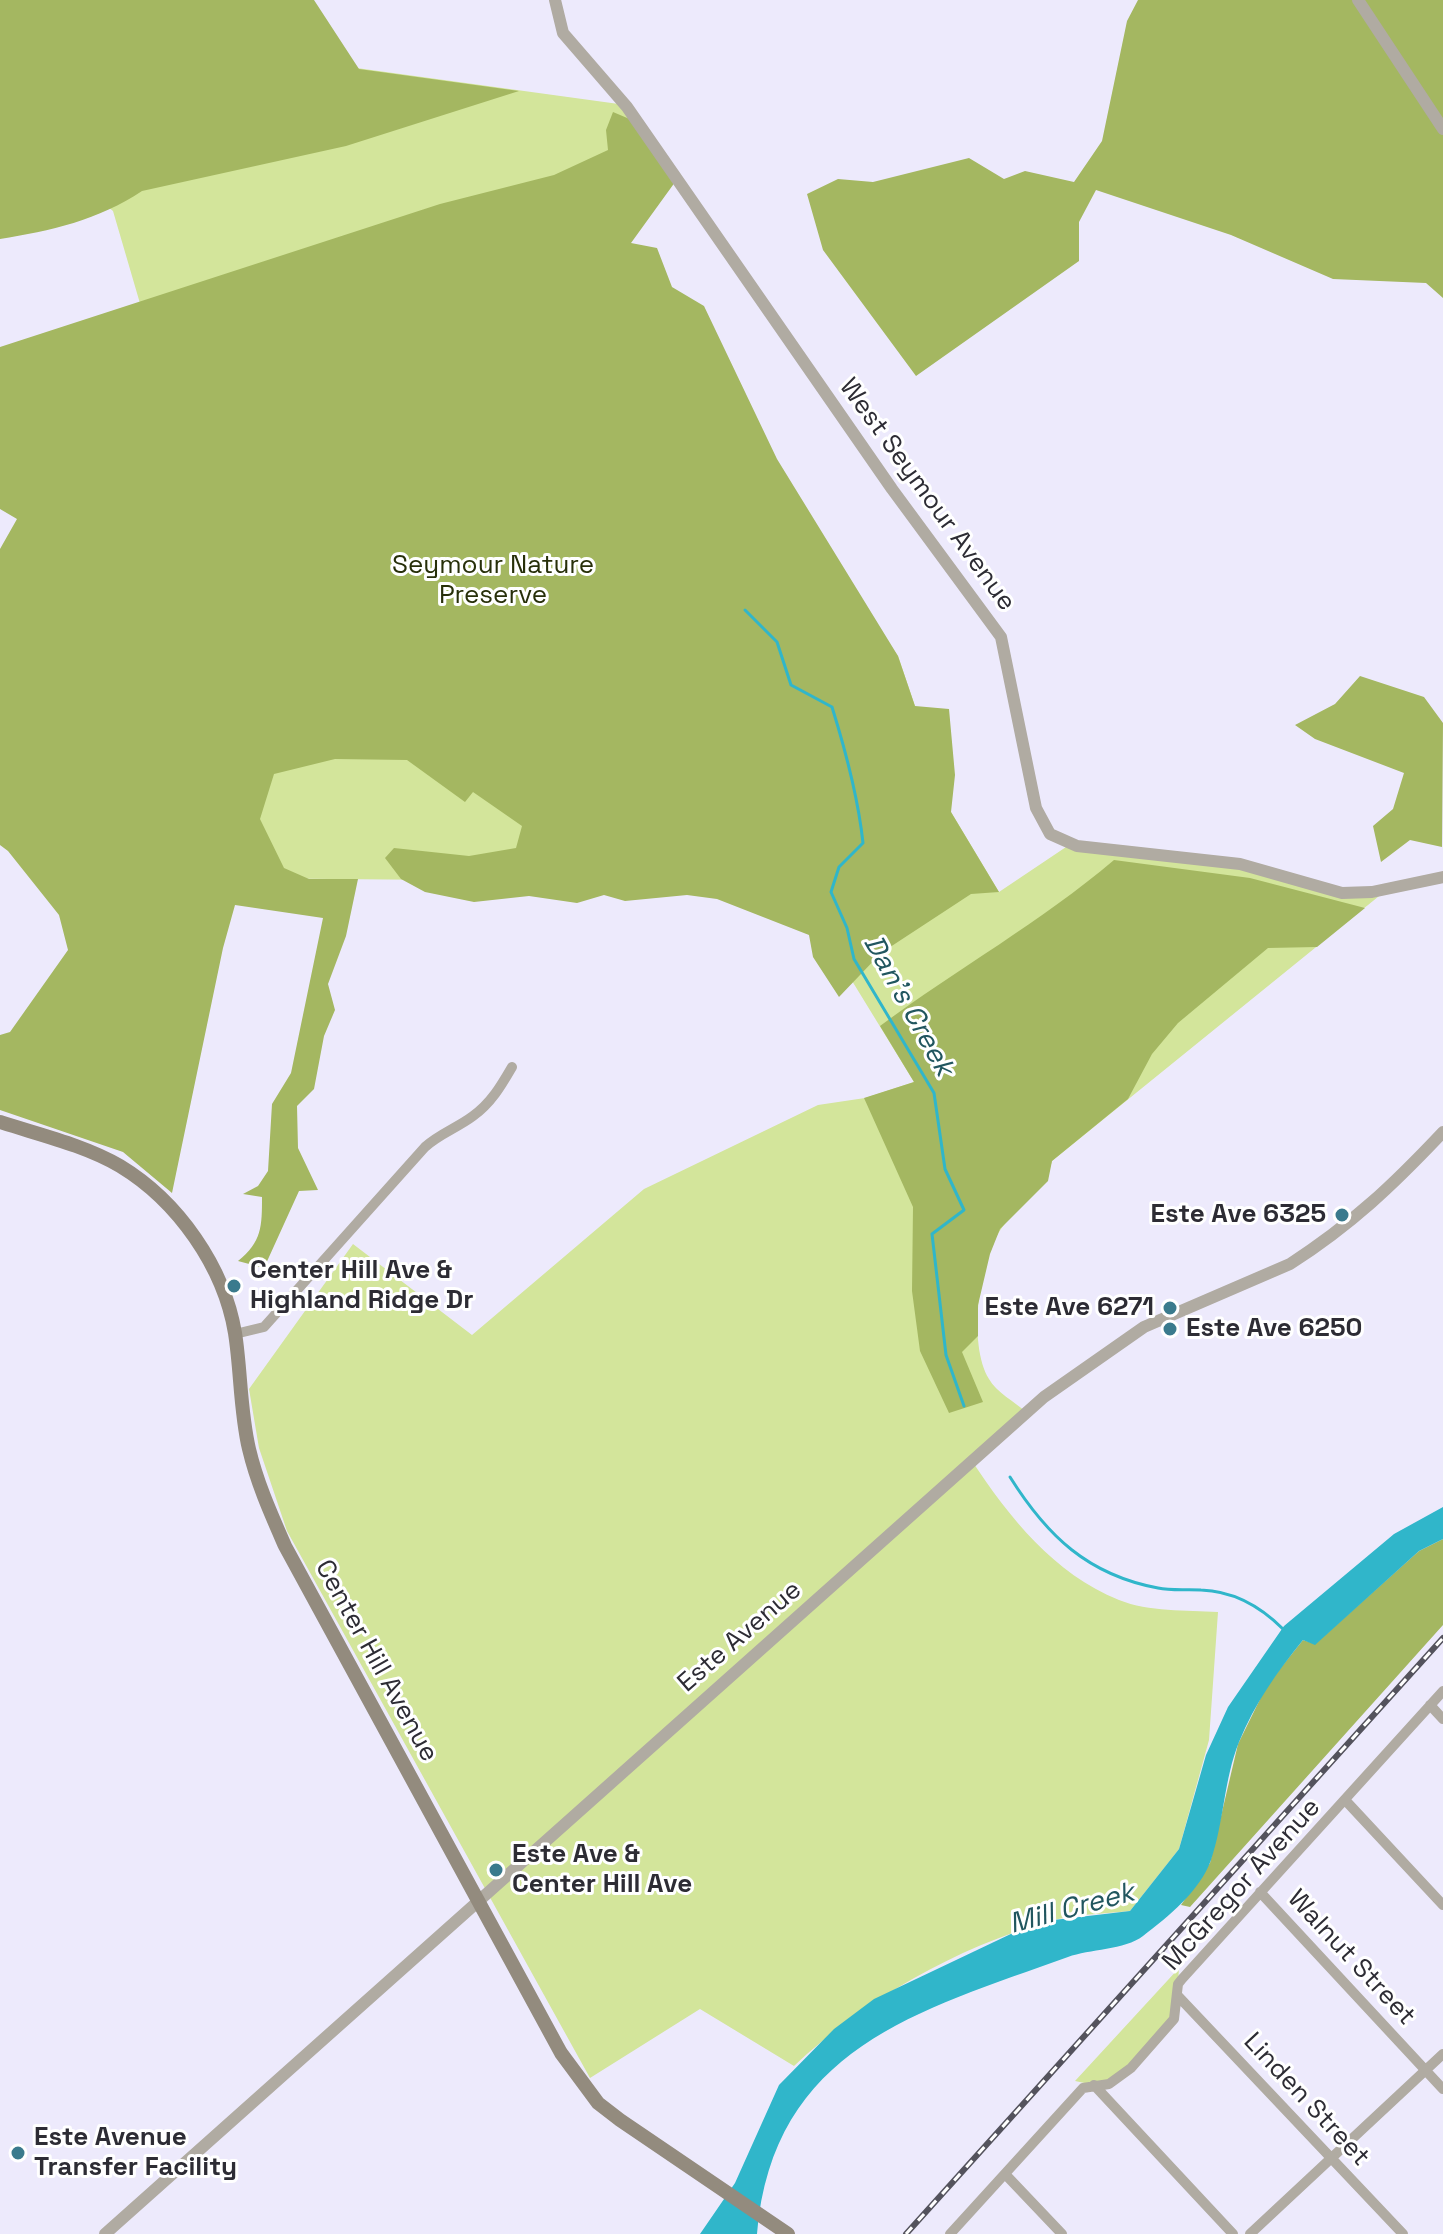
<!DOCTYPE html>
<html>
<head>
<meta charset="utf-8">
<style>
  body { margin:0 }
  canvas { display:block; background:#edeafc }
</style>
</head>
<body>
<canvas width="1443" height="2234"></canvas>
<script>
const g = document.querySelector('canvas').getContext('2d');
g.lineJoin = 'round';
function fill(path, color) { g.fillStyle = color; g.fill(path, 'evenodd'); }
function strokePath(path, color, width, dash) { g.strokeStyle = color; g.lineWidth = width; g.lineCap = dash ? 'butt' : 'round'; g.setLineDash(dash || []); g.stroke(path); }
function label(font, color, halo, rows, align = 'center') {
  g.font = font + ' "Space Grotesk",sans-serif'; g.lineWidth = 6; g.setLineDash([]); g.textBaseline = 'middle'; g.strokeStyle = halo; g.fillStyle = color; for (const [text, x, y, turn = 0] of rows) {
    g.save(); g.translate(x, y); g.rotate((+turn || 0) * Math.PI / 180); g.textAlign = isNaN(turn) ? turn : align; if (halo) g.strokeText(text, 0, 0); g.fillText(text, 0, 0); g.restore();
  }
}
const green = new Path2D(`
  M0 19 626 105 678 178 592 228 898 656 951 812 999 892 1069 845 1198 857 1325 890 1389 888 1052 1161C1044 1195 1019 1202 1001 1229 978 1263 968 1344 989 1379 996 1392 1015 1402 1026 1412L972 1461C1009 1517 1054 1574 1119 1600 1149 1612 1186 1610 1218 1612L1209 1740 1179 1849 1130 1911C1104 1914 1075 1914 1050 1921 957 1947 864 2000 794 2066L700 2009 590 2078 287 1531 259 1448 249 1389 353 1244 472 1335 644 1189 818 1105 865 1098 914 1082 792 883 100 877 203 519 113 211 0 118Z
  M1179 1968 1176 2012 1117 2079 1094 2085 1075 2081Z`);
const forest = new Path2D(`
  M0 0H314L359 69 519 91 346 146 142 191C99 220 50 231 0 239Z
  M1138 0H1443V298L1426 283 1333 279 1231 235 1096 190 1079 222V261L916 376 823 250 807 194 838 179 873 182 969 158 1004 179 1025 171 1074 182 1102 141 1127 21Z
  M613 112 639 123 678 178 631 243 657 248 672 287 704 306 777 459 898 656 915 706 949 709 955 775 951 812 999 892 971 894 881 953 839 997 813 957 809 935 717 899 687 895 625 901 604 895 577 903 529 896 474 902 425 892 401 879 385 858 394 848 469 856 516 848 522 826 473 792 465 802 407 760 335 759 274 774 260 819 284 868 309 879H358L346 936 328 984 335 1010 324 1036 314 1089 297 1106 298 1148 318 1190 299 1191 264 1268 238 1261C262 1242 262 1226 262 1197L243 1194 258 1186 268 1171 272 1104 291 1073 323 918 235 905 223 948 172 1193 123 1152 0 1110V1035L10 1032 68 950 59 915 8 851 0 845V549L17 519 0 509V347L440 204 554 175 608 150 606 130Z
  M1360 676 1424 697 1443 723 1442 847 1410 840 1381 862 1373 826 1393 809 1404 773 1315 739 1295 725 1335 704Z
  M1114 860 1250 878 1365 908 1317 947 1268 948 1178 1023 1152 1054 1128 1099 1052 1161 1048 1181 1000 1229 990 1254 978 1305V1336L962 1352 983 1402 949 1413 920 1351 912 1291 913 1207 864 1098 914 1082 880 1026C957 969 1041 922 1114 860Z
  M1443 1539V1625L1190 1907 1181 1905 1210 1863 1238 1744 1267 1685 1303 1640 1315 1644 1419 1551Z`);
const water = new Path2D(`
  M1443 1507V1539L1419 1551 1315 1645 1303 1640C1277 1672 1255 1703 1239 1742 1224 1779 1224 1822 1211 1860 1200 1891 1168 1917 1143 1936 1125 1950 1089 1949 1068 1957 918 2011 773 2048 757 2234H700L735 2183 779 2085 834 2029 874 1999 1015 1932 1054 1920 1130 1911 1179 1849 1206 1755 1228 1707 1284 1626 1394 1534Z`);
const stream = new Path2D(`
  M745 610 777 642 791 685 832 707C846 752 858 796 863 843L839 867 831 892 847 928 854 959 934 1093 945 1169 964 1210 932 1234 946 1355 964 1406
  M1010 1477C1047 1536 1088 1575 1158 1588 1172 1591 1187 1589 1201 1590 1233 1591 1261 1607 1283 1629`);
const minor = new Path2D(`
  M235 1334 264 1327 425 1147C439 1134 457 1128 473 1116 491 1103 501 1086 512 1067
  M1430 1705 1443 1719
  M1346 1801 1443 1905
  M1260 1892 1443 2089
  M1177 1995 1403 2234
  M1094 2085 1233 2234
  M1005 2174 1062 2234
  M950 2234 1083 2088 1109 2084 1131 2068 1174 2019 1178 1984 1182 1979 1443 1691
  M1250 2234 1443 2054`);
const tertiary = new Path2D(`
  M555 0 563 33 627 107 892 489 1001 637 1036 808 1050 834 1077 846 1240 864 1342 893 1372 892 1443 877
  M1358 0 1443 129
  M105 2234 1044 1397 1144 1327 1290 1264C1352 1224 1393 1185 1443 1132`);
const secondary = new Path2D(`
  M0 1122C40 1135 84 1145 120 1166 178 1201 224 1267 235 1333 241 1371 240 1411 249 1449 257 1483 271 1514 285 1546L561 2053 598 2103 620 2120 788 2234`);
const rail = new Path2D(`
  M906 2234 1443 1638`);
const markers = [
  [1342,1215,8,"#3a7a8d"],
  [234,1286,8,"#3a7a8d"],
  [1170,1308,8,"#3a7a8d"],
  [1170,1329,8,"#3a7a8d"],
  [496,1870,8,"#3a7a8d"],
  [18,2153,8,"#3a7a8d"]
];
const streetNames = [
  ["West Seymour Avenue",927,495,54],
  ["Este Avenue",740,1637,-41],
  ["Center Hill Avenue",376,1661,61],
  ["McGregor Avenue",1242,1885,-48],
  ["Walnut Street",1351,1958,47],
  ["Linden Street",1306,2100,47]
];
const parkNames = [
  ["Seymour Nature",493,566],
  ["Preserve",493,596]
];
const poiNames = [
  ["Este Ave 6325",1326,1215,"right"],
  ["Center Hill Ave &",250,1271],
  ["Highland Ridge Dr",250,1301],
  ["Este Ave 6271",1154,1308,"right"],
  ["Este Ave 6250",1186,1329],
  ["Este Ave &",512,1855],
  ["Center Hill Ave",512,1885],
  ["Este Avenue",34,2138],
  ["Transfer Facility",34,2168]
];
const waterNames = [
  ["Dan’s Creek",908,1006,61],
  ["Mill Creek",1072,1909,-15]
];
fill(green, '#d3e59b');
fill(forest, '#a4b761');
fill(water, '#30b6ca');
strokePath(stream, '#30b6ca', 3);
strokePath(minor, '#b0aba2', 10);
strokePath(tertiary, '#b0aba2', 12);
strokePath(secondary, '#938b7e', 14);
strokePath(rail, '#54535d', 6);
strokePath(rail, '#fff', 3, [9]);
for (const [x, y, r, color] of markers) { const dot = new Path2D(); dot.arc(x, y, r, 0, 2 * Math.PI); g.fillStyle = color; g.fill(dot); strokePath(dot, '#fff', 3); }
label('26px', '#2d2c34', '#fff', streetNames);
label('26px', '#272f09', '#fff', parkNames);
label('bold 26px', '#2d2c34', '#fff', poiNames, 'left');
label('italic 28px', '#21565f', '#fff', waterNames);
</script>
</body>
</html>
